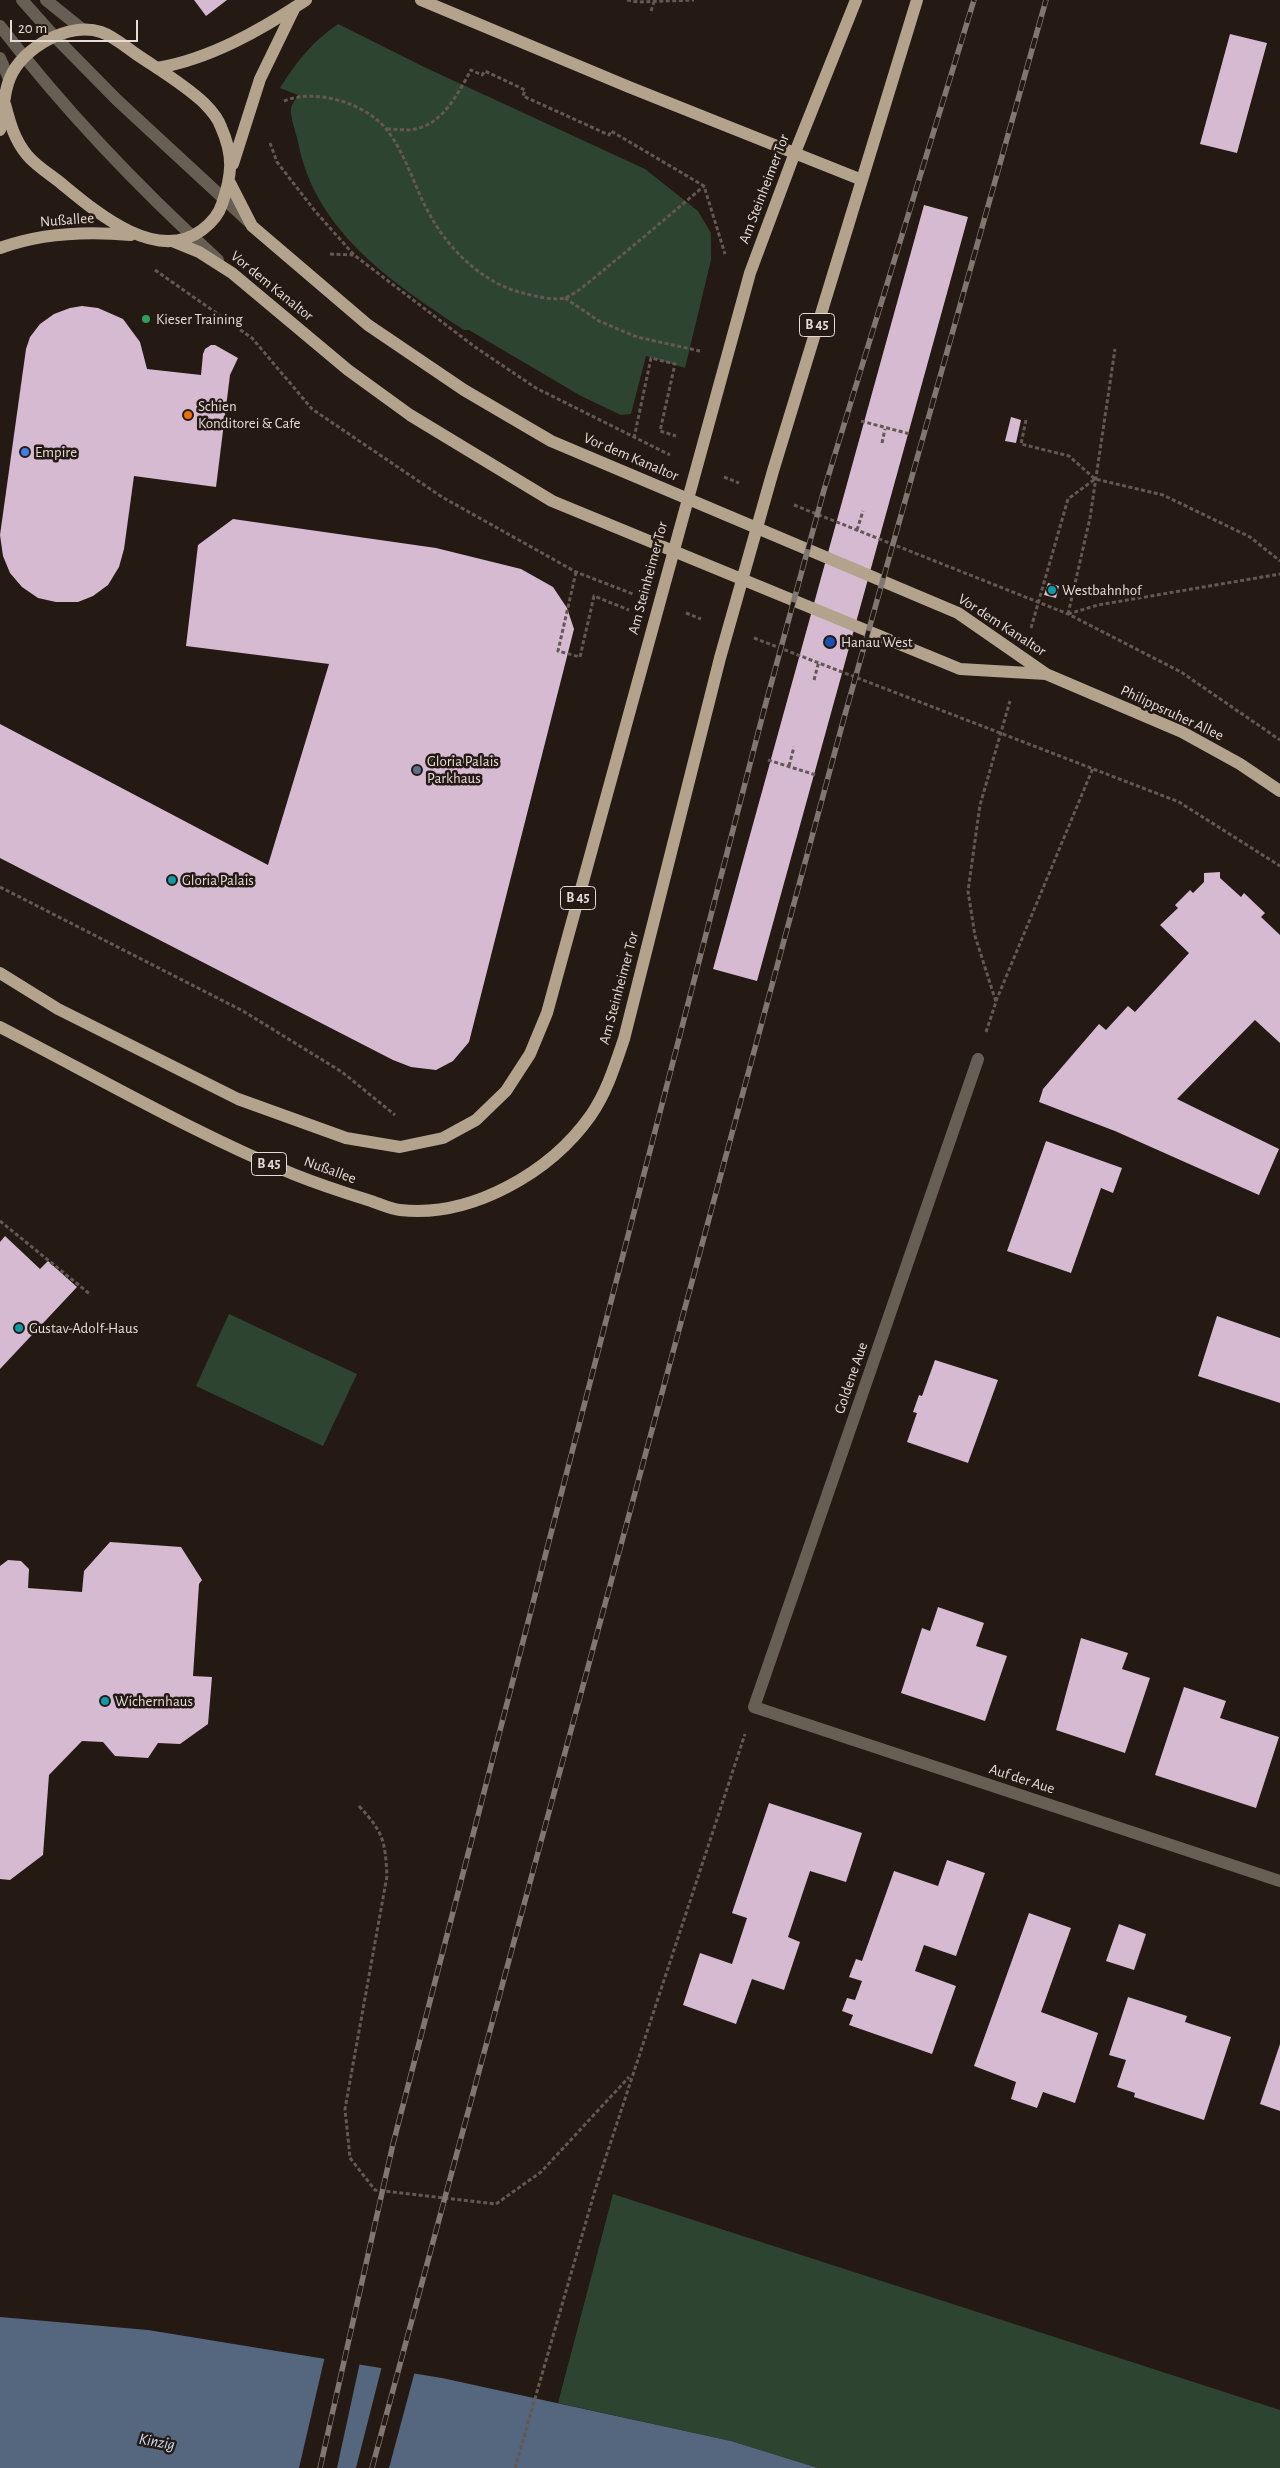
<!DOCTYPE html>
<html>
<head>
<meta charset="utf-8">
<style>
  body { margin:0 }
  #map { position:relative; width:1280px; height:2468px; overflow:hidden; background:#241913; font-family:"Alegreya Sans",sans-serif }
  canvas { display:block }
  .scale { position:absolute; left:10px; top:20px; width:128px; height:22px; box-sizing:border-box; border:2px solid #e5dcd8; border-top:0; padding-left:6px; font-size:15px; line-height:18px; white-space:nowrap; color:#e5dcd8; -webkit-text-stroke:4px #241913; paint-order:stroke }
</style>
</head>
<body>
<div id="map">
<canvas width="1280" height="2468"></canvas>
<div class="scale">20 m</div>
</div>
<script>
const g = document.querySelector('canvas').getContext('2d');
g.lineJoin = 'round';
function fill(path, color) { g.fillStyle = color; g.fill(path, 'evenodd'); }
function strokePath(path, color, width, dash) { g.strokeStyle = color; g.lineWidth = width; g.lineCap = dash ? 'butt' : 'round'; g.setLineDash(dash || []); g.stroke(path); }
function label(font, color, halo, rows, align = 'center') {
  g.font = font + ' "Alegreya Sans",sans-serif'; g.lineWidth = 5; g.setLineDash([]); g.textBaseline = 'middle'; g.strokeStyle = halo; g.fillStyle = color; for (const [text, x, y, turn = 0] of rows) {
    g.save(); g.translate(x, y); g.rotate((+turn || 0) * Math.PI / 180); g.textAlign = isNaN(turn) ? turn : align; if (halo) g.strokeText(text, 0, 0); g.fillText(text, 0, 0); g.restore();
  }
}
const green = new Path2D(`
  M338 24 422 66 645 169 698 211 711 233V260L685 368 646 356 631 414 621 415 581 396 469 330H464C393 283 315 232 298 142 296 132 290 118 291 108 292 104 296 99 298 95L280 88C296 62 313 41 338 24Z
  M229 1314 357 1374 323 1446 196 1386Z
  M613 2194 1280 2410V2468H818L731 2441 558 2403Z`);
const water = new Path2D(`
  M0 2317 148 2330 442 2378 731 2441 818 2468H0Z`);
const pier = new Path2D(`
  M325 2356 360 2362 337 2468H299Z
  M382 2366 415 2371 389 2468H356Z`);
const building = new Path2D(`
  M194 0H227L206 16Z
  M1230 34 1267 43 1237 153 1200 144Z
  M924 205 968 217 757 981 713 969Z
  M82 306 98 308 123 319 140 342 147 369 201 375 203 354 205 349 211 345H215L238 358 230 375 216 487 134 476 124 549 119 567 108 585 93 596 78 602H56L38 598 22 587 10 573 3 556 0 535 26 349 30 337 40 324 54 314 70 308Z
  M1011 417 1021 420 1016 443 1005 441Z
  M233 519 436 548 521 569 553 587 567 608 574 629 469 1042 453 1061 436 1070 411 1067 393 1060 0 858V724L268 865 329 664 186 646 198 545Z
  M1048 583 1059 586 1056 598 1044 595Z
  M1220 872V878L1241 897 1244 893 1265 913 1261 917 1280 935V1043L1255 1020 1177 1099 1279 1149 1259 1195 1115 1131 1039 1102 1043 1089 1099 1024 1106 1030 1128 1006 1135 1012 1189 953 1160 925 1178 908 1175 905 1190 890 1193 893 1204 882V873Z
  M1046 1141 1122 1168 1113 1193 1101 1188 1071 1273 1007 1251Z
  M5 1236 40 1269 48 1261 77 1287 0 1369V1242Z
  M1217 1316 1280 1338V1403L1198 1376Z
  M935 1360 998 1380 968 1463 907 1442 917 1413 913 1412 919 1395 922 1396Z
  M110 1542 181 1547 202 1580 199 1584 193 1676 212 1677 208 1724 180 1744 158 1743 148 1758 115 1756 103 1742 82 1741 49 1775 43 1855 10 1880 0 1879V1566L8 1560 21 1561 29 1569 28 1588 82 1592 84 1571Z
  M938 1607 984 1623 976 1646 1007 1656 985 1721 901 1693 922 1628 930 1631Z
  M1081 1638 1128 1653 1122 1669 1150 1678 1125 1753 1056 1730Z
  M1184 1687 1226 1701 1220 1718 1279 1737 1256 1808 1155 1775Z
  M769 1803 862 1833 846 1882 810 1871 788 1937 800 1942 784 1990 752 1979 736 2024 683 2005 700 1953 732 1964 747 1918 732 1913Z
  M947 1860 985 1873 956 1956 924 1945 915 1971 956 1986 932 2054 849 2025 853 2015 842 2011 847 1998 855 2000 862 1981 849 1977 856 1959 862 1961 894 1871 938 1886Z
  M1029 1913 1071 1928 1041 2012 1098 2033 1075 2103 1043 2092 1037 2108 1011 2099 1016 2082 974 2066Z
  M1119 1924 1146 1934 1134 1970 1106 1961Z
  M1128 1997 1187 2016 1185 2022 1231 2037 1204 2120 1134 2097 1135 2093 1117 2087 1126 2060 1109 2055Z
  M1280 2044V2111L1260 2104Z`);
const path = new Path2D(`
  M627 0 638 2 694 0
  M651 11 654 2
  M284 101C315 88 366 103 387 130 407 156 414 187 430 215 449 250 484 284 523 293 535 296 553 301 565 298 576 294 595 277 605 269 638 242 671 214 704 186
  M387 129C395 129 406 131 415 129 443 124 458 93 471 70L482 75 485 71 525 90 523 96 609 135 611 131 704 186 725 254
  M270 143 277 162 315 211 354 255 475 347 536 388 670 455
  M330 254 354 255
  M155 270 252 338 312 409 442 497 576 572 633 594
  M565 298 599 321 637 337 700 351
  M1026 420 1021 444 1069 456 1095 479 1163 495 1250 537 1280 561
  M861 421 910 434
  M634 438 651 358 675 364 660 431 676 436
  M882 443 885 429
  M724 477 739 483
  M794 505 1068 614 1181 672 1280 740
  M857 530 863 511
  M576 572 558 651 580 657 594 596 629 610
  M686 613 701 619
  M1068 614 1090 518 1115 349
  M1068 614 1098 605 1280 574
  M1031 628 1068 499 1095 479
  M754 638 1179 802 1280 866
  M814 680 819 661
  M768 760 816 775
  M789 766 794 747
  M0 887 243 1011 342 1072 395 1115
  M996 1001 1093 768
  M986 1032 996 1002 975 936 968 891 980 805 1010 701
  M0 1221 91 1295
  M359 1806C384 1833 385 1841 387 1876L345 2109 350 2158 375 2190 496 2204 541 2172 629 2077
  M515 2468 596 2187 745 1734`);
const minor = new Path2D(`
  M22 0 55 37 117 100 249 222
  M46 0 82 29
  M0 26C65 111 139 188 218 260
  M0 58 9 79
  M978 1059 754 1707 1280 1881`);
const major = new Path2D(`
  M421 0 629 87 862 180
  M157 68C210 59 261 30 306 0
  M0 130C4 113 3 93 10 78 22 48 69 21 101 32 113 36 126 47 136 54 158 69 184 84 204 103 210 109 218 118 221 127 234 156 232 175 222 204 219 214 210 224 202 230 156 264 96 212 62 184 51 175 36 166 27 155 14 139 10 123 5 104
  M233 164 260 79 295 7
  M230 183 252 226 368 325 464 390 551 441 958 613 1046 674 1182 732 1240 764 1280 791
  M172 241 199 252 232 273 348 370 410 415 552 501 960 669 1046 674
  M0 248C41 233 87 231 131 235
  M0 973 58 1009 238 1099 346 1138 400 1147 443 1138 476 1120 506 1091 530 1054 547 1013 750 273 794 155 856 0
  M0 1027C97 1077 192 1132 293 1174 318 1184 342 1192 368 1200 378 1203 390 1209 400 1210 472 1218 551 1172 591 1115 607 1092 615 1065 624 1039L720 658 773 471 917 0`);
const rail = new Path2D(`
  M320 2468 393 2144 764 710 824 490 974 0
  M372 2468 844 718 1046 0`);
const markers = [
  [146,319,5,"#2e9e5b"],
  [188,415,5,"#e8710a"],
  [25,452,5,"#3f7fe0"],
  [1052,590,5,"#0f9aa8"],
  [830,642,6,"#1a4fb4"],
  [417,770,5,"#5c6f8a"],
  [172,880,5,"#0f9aa8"],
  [19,1328,5,"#0f9aa8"],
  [105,1701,5,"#0f9aa8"]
];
const shields = [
  [817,325,35],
  [578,898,35],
  [269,1164,35]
];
const shieldNames = [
  ["B 45",817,325],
  ["B 45",578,898],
  ["B 45",269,1164]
];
const streetNames = [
  ["Am Steinheimer Tor",764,189,-69],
  ["Nußallee",67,220,-4],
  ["Vor dem Kanaltor",272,286,39],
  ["Vor dem Kanaltor",631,457,23],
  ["Am Steinheimer Tor",648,578,-75],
  ["Vor dem Kanaltor",1002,625,33],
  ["Philippsruher Allee",1172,713,25],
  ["Am Steinheimer Tor",619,988,-75],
  ["Nußallee",330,1170,20],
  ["Goldene Aue",851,1378,-71],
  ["Auf der Aue",1022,1779,18]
];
const poiNames = [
  ["Kieser Training",156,319],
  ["Schien",198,406],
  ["Konditorei & Cafe",198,423],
  ["Empire",35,452],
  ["Westbahnhof",1062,590],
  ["Hanau West",841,642],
  ["Gloria Palais",427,761],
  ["Parkhaus",427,778],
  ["Gloria Palais",182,880],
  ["Gustav-Adolf-Haus",29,1328],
  ["Wichernhaus",115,1701]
];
const waterNames = [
  ["Kinzig",157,2442,10]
];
fill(green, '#2d4431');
fill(water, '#55667f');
fill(pier, '#241913');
fill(building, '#d5bad2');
strokePath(path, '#635853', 3, [4, 2.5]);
strokePath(minor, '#675f54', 12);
strokePath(major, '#b3a38c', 12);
strokePath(rail, '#817772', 5.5);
strokePath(rail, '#241913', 4, [11]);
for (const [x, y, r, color] of markers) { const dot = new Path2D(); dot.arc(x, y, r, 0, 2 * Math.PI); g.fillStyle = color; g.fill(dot); strokePath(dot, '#241913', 2); }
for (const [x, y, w] of shields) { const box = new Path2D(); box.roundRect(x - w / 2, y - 11.5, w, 23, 4); g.fillStyle = '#241913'; g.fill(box); strokePath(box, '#e5dcd8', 1); }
label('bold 14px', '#e5dcd8', null, shieldNames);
label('15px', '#e5dcd8', '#241913', streetNames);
label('15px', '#e5dcd8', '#241913', poiNames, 'left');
label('italic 16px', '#cde0fd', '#241913', waterNames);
</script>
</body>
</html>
